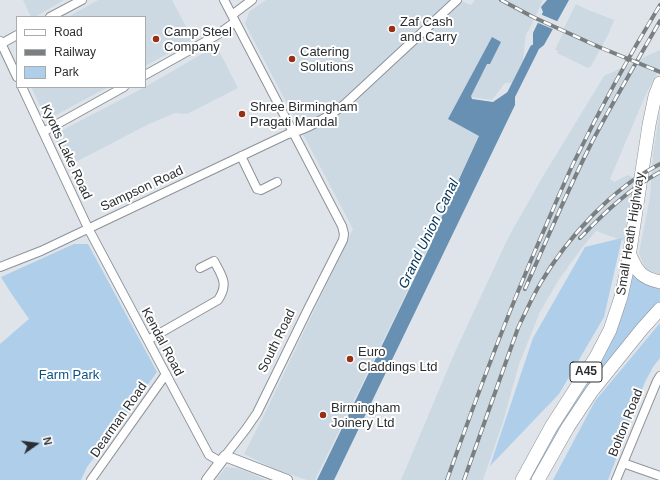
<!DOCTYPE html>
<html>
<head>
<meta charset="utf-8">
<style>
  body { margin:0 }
  #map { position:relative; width:660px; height:480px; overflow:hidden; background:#dee4e9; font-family:Arial,sans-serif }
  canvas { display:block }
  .legend { position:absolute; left:16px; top:16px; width:130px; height:72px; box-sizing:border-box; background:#fff; border:1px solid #aaabac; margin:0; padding:5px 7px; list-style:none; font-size:12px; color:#2b2e30 }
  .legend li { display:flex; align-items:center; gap:8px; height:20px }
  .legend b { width:20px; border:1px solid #aaabac }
  .north { position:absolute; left:16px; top:424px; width:40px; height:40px; -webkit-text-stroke:3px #fff; paint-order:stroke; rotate:76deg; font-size:11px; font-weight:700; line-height:16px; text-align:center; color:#2b2e30 }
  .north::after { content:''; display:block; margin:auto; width:14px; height:18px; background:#2b2e30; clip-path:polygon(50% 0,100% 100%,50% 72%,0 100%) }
</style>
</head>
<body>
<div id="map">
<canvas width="660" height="480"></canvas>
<ul class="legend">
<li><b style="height:5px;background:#fff"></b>Road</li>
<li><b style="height:5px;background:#7a7f82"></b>Railway</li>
<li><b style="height:11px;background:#afceea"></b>Park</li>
</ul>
<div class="north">N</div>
</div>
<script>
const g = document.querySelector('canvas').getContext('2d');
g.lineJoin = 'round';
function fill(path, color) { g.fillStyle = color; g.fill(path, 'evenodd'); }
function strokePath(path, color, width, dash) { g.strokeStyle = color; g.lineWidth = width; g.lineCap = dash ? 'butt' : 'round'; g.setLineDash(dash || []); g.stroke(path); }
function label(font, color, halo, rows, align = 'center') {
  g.font = font + ' Arial,sans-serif'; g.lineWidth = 4; g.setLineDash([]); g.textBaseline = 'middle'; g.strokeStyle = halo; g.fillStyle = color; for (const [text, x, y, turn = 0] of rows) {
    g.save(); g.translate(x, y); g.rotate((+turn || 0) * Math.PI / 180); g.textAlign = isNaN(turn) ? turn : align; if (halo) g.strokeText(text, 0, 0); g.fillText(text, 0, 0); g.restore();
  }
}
const built = new Path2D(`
  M23 0H64L35 17H31Z
  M98 0H172L193 40 145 66V17H68Z
  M266 0H459L471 5 475 0H543L529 30 526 34 523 60 512 83H505L492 100 466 96 485 132 315 480H307L274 469 244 454 267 409 353 229 245 24 249 12Z
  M576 4 586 9 614 20 608 35 591 66 588 68 557 53 558 51 555 50 563 33 562 32Z
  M217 47 238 88 187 114 175 113 149 124 68 166 53 135 145 87 200 55Z
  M660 50V68L646 94 610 179 614 182 628 175 633 178 624 241 596 231 581 249 558 281 540 312 519 364 503 422 483 480H401L455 352 508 238 542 178 604 76Z
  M31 87H108L47 120Z
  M660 110V276L645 269 639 253 650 197 653 154Z
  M226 467 241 469 266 480H216Z`);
const green = new Path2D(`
  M622 238 604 317 559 394 490 466 533 338 585 247Z
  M74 244H88L157 372 87 467 81 480H0V344L29 319 11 293 1 277Z
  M632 272 660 287V302L608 363 533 480H526L599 360Z
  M660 323V358L653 367 645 382 608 480H553L595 401Z`);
const water = new Path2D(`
  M547 0H569L544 45 534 53 530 59H528L527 57 533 45V33L543 12 541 7Z
  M492 37 501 42 490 64H487L471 96 472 99 493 102 512 89 514 84 517 86 515 92V105L334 480H317L431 244 438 225 479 136 448 119Z`);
const pier = new Path2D(`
  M540 14 559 22 555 30 536 22Z`);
const canal = new Path2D(`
  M511 95 534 49`);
const minor = new Path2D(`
  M224 0 342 226 344 234 343 240 308 309 257 413 246 429 225 456
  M232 15 252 0
  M50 17 82 0
  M0 41 17 77
  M1 44 17 35
  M145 75 217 35 235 22
  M22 87 88 228 209 455 221 462
  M43 132 124 87
  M241 156 257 189 261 190 277 182
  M0 267 41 251 288 134C306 130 332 115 346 103L457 0
  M148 340 218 300C229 284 222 276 214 261L200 268
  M623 463 660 476
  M91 480 166 374
  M616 480 657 381 660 376`);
const tertiary = new Path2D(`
  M207 480 225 456 287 480`);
const trunk = new Path2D(`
  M630 255C637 272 642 278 660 282
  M522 480 551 427 596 357 610 330 621 297 627 270 649 125 655 96 660 83
  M538 480 568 427 592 391 642 329 660 309`);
const rail = new Path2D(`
  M501 0 533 17 599 47 660 72
  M580 238C604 213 629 189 660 172
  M525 289C547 239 568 189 593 140 614 100 637 61 660 21
  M447 480C476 398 506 317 541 237 552 212 562 187 574 162 600 109 629 56 660 5
  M464 480 518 328C525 313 532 298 540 284 567 238 612 188 660 164`);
const markers = [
  [392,29,4,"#983014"],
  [156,39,4,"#983014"],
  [292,59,4,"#983014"],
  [242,114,4,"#983014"],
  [350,359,4,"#983014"],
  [323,415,4,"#983014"]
];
const shields = [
  [586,372,32]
];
const shieldNames = [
  ["A45",586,372]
];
const poiNames = [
  ["Zaf Cash",400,22],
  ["and Carry",400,37],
  ["Camp Steel",164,32],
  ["Company",164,47],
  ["Catering",300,52],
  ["Solutions",300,67],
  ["Shree Birmingham",250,107],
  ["Pragati Mandal",250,122],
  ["Euro",358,352],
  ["Claddings Ltd",358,367],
  ["Birmingham",331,408],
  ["Joinery Ltd",331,423]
];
const streetNames = [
  ["Kyotts Lake Road",66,152,65],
  ["Sampson Road",142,189,-25],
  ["Small Heath Highway",631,234,-81],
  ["South Road",277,341,-64],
  ["Kendal Road",162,342,62],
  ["Dearman Road",119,420,-55],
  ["Bolton Road",626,423,-68]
];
const parkNames = [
  ["Farm Park",69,375]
];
const waterNames = [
  ["Grand Union Canal",429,234,-64]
];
fill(built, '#ccd9e3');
fill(green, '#afceea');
fill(water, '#6790b3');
fill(pier, '#dee4e9');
strokePath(canal, '#6790b3', 9);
strokePath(minor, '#8d9297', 10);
strokePath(tertiary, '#8d9297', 12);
strokePath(trunk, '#8d9297', 14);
strokePath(minor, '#fff', 8);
strokePath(tertiary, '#fff', 10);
strokePath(trunk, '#fff', 13);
strokePath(rail, '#7a7f82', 4);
strokePath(rail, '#fff', 2.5, [8]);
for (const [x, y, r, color] of markers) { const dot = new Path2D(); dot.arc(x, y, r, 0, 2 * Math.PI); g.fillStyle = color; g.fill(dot); strokePath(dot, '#fff', 1.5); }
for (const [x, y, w] of shields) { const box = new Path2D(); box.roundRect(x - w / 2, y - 10, w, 20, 3); g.fillStyle = '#fff'; g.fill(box); strokePath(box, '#2b2e30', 1); }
label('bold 12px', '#2b2e30', null, shieldNames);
label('13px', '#2b2e30', '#fff', poiNames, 'left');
label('13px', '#2b2e30', '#fff', streetNames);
label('13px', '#0e5281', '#fff', parkNames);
label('italic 14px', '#035', '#fff', waterNames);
</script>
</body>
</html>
